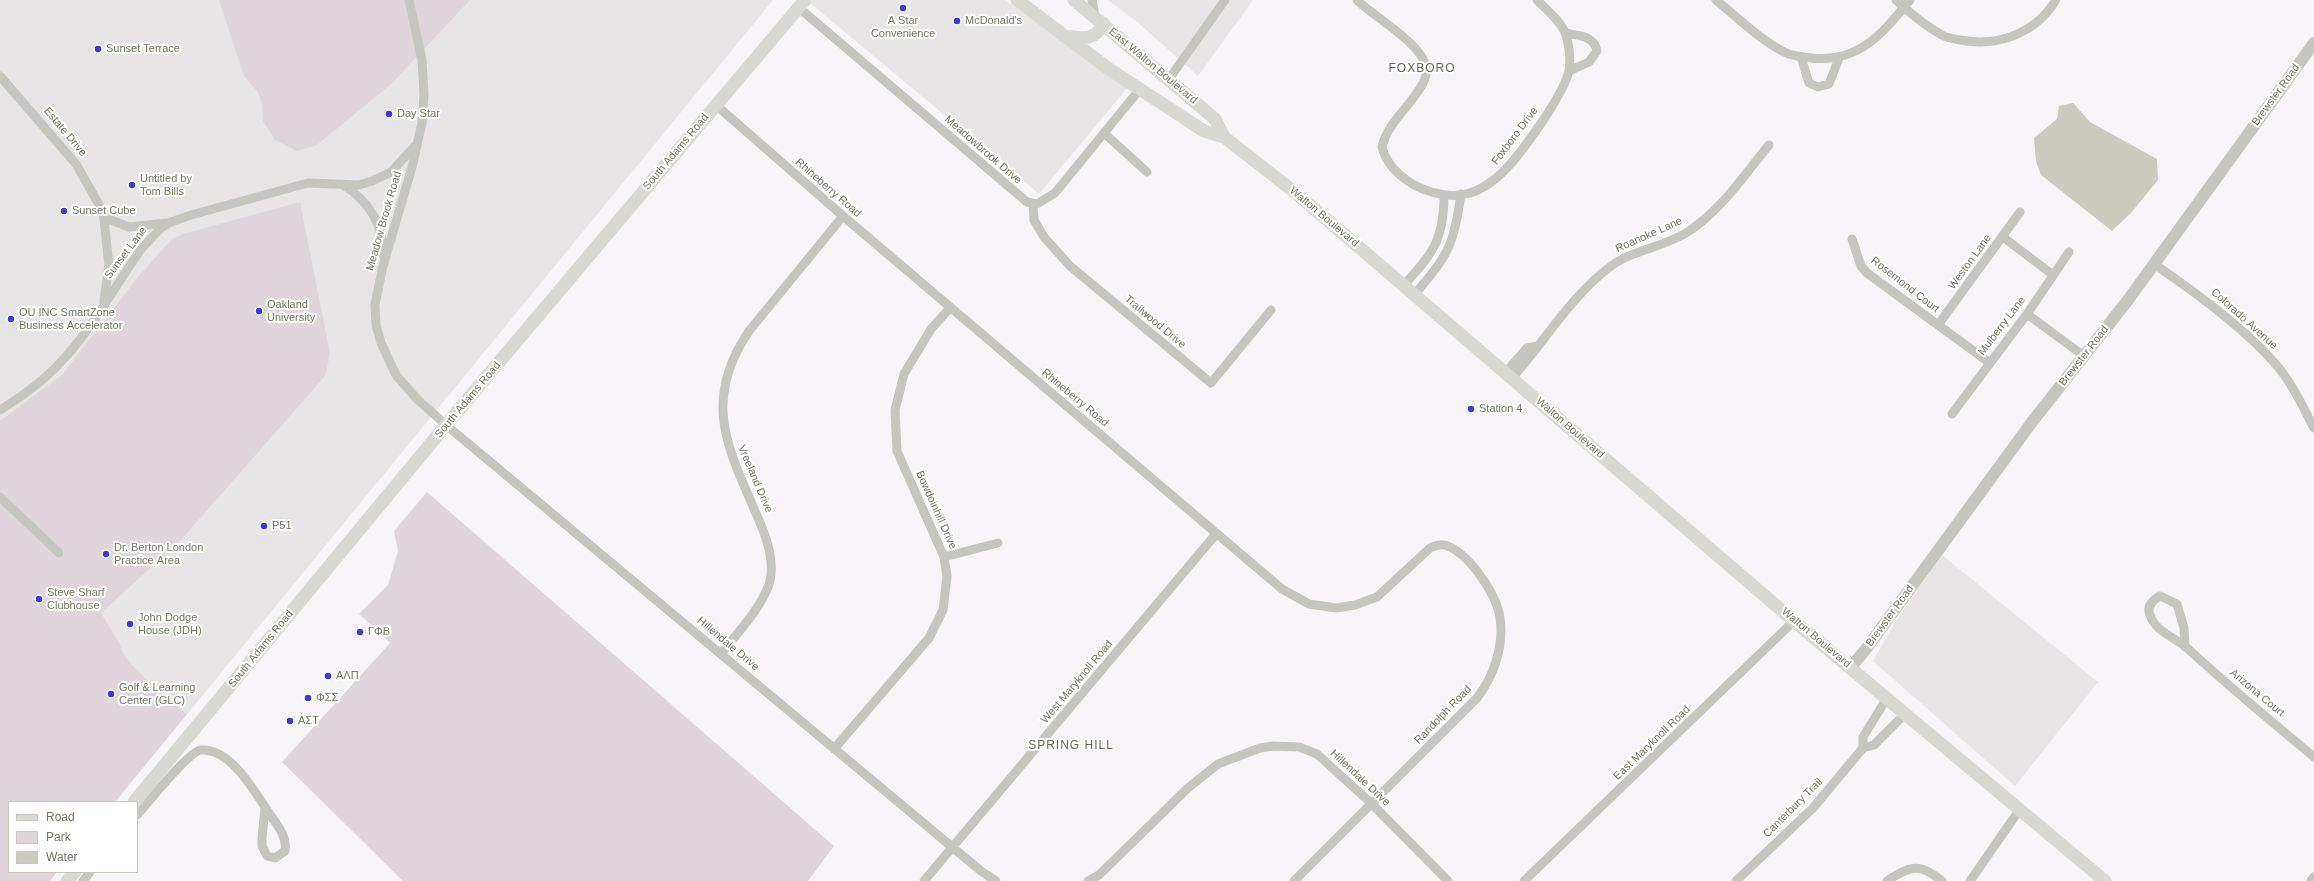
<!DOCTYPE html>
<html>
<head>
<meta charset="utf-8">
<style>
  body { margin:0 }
  #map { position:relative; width:2314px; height:881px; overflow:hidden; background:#f7f5f7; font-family:Arial,sans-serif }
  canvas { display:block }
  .legend { position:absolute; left:8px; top:801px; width:130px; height:72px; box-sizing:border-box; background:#fff; border:1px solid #c6c9bf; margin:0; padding:5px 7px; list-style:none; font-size:12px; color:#717860 }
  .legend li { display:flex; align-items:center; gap:8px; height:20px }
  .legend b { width:20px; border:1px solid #c6c9bf }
</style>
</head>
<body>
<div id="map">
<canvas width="2314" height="881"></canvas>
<ul class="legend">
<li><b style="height:5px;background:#d8d9d2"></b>Road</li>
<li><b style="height:11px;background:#ded6db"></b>Park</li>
<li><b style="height:11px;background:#cbccbf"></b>Water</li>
</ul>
</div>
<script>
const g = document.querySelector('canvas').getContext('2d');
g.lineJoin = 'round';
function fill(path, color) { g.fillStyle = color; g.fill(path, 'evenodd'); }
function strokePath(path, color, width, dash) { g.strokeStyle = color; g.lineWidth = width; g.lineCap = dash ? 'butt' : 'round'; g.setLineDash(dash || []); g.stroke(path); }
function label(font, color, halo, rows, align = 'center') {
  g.font = font + ' Arial,sans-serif'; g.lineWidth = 4; g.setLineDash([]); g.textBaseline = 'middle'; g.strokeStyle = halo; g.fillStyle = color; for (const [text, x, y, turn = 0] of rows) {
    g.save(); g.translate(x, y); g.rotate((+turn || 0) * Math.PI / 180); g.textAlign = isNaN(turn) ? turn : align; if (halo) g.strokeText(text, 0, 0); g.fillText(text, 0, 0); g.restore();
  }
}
const built = new Path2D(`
  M0 0H773L115 802H9V872H57L50 881H0Z
  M813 0H1005L1128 87 1039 194 810 3Z
  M1108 0H1253L1198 76 1136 21Z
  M1942 555 2098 682 2015 786 1873 661 1895 622Z`);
const green = new Path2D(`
  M219 0H470L392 83 317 145 297 151 275 140 263 121 262 104 258 92 244 76Z
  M300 202 330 354 325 376 180 541 101 613 121 646C122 663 173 702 187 714L115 802H9V872H57L50 881H0V421L62 375 138 277 172 239 183 234Z
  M427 492 834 846 808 881H403L282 762 390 643 359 614 388 585 398 551 394 531Z`);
const water = new Path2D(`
  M2073 103 2090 122 2157 159 2158 180 2131 213 2112 231 2041 175 2036 162 2034 138 2057 119 2059 106Z`);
const minor = new Path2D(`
  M409 0 422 60 424 95 422 123 412 167 383 266 375 304 376 325 381 343 396 375 417 399 446 425 981 871 996 881
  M1092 0 1095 17
  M1357 0C1373 16 1424 45 1426 68 1428 80 1418 91 1411 101 1400 115 1386 129 1382 147 1386 164 1399 176 1414 185 1432 194 1450 199 1470 193 1481 190 1495 180 1503 172 1521 154 1563 96 1569 71 1571 60 1569 46 1566 35 1562 22 1546 9 1537 0
  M1716 0C1738 18 1759 39 1784 52 1792 56 1802 57 1811 58 1859 63 1882 34 1910 0
  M1896 0C1910 13 1925 26 1942 35 1947 38 1954 39 1960 40 1998 47 2035 34 2056 0
  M798 7 1027 202 1037 204 1055 193 1140 89
  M1565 33C1578 36 1594 35 1597 51L1589 62 1569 71
  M1801 57 1809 83 1818 87 1829 84 1839 58
  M0 76 76 164 102 210 111 220 129 227 166 223
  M1169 79 1225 0
  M716 105 843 216 1282 589 1309 604 1336 608 1355 605 1377 597 1430 548C1436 545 1443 543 1450 547 1471 557 1497 595 1500 618 1504 646 1494 676 1477 698L1294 881
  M1104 133 1147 172
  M343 185C370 201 383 225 384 257
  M1033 203 1034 220 1044 237 1070 266 1211 383 1271 310
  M103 211 109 265 104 301
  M2003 237 2053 275
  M1852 239 1861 266 1867 273 1990 363
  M2154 264C2195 292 2252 333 2282 372 2295 389 2304 409 2314 428
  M1404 285C1433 253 1444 240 1444 195
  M1415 294C1448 255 1454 246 1461 194
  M2027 314 2084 356
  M1938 325 2020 212
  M1506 372 1527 348 1537 346
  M1512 378C1545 341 1570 297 1611 266 1633 250 1663 247 1686 233 1720 212 1744 175 1769 145
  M0 410C21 397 41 383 58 365 92 330 114 287 142 248L161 228 171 222 191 215 308 183 359 185 372 181 391 172 415 146
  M1952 414 2027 314 2069 252
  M0 497 59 553
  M944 557 998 543
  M2185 647 2184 628 2177 604 2160 596C2153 600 2146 606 2150 615 2155 631 2174 637 2186 647 2227 685 2271 721 2314 757
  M721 654C737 633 758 612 768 587 776 567 769 544 761 525 731 453 699 405 749 331L843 216
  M1887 698 1863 737V748L1874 745 1906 713
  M834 749 929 638 943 610 947 576 944 557 897 451 895 410 904 374 931 329 950 308
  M137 815C147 804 189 751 201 750 230 748 253 789 267 810 274 821 288 836 285 851L275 858 267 856 262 846V838L265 808
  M83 881 90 872
  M924 881 1216 534
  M1088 881 1099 875 1188 788 1218 764 1260 748 1273 746 1299 747 1317 754 1372 804 1448 881
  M1524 881 1794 621
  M1736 881 1813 808 1863 748
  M1887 881C1910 866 1919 862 1942 881
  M1970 881 2020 809
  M2311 881 2314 877`);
const tertiary = new Path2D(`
  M1851 667 1866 649 2032 422 2128 300 2314 43`);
const secondary = new Path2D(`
  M1017 0 1109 69 1204 131 1224 137 1297 194 1794 621 2105 881
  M1074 0 1215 119 1224 137
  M1064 36C1080 38 1096 42 1103 23
  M134 802 446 425 805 0
  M67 881 75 872`);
const markers = [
  [903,8,4,"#3e38d4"],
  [957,21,4,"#3e38d4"],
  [98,49,4,"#3e38d4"],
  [389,114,4,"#3e38d4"],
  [132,185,4,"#3e38d4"],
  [64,211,4,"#3e38d4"],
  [259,311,4,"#3e38d4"],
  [11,319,4,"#3e38d4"],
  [1471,409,4,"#3e38d4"],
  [264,526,4,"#3e38d4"],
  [106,554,4,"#3e38d4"],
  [39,599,4,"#3e38d4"],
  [130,624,4,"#3e38d4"],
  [360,632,4,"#3e38d4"],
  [328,676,4,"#3e38d4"],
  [111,694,4,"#3e38d4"],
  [308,698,4,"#3e38d4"],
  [290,721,4,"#3e38d4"]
];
const poiNames = [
  ["A Star",903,21,"center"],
  ["Convenience",903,34,"center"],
  ["McDonald's",965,21],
  ["Sunset Terrace",106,49],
  ["Day Star",397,114],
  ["Untitled by",140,179],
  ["Tom Bills",140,192],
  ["Sunset Cube",72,211],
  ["Oakland",267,305],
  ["University",267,318],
  ["OU INC SmartZone",19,313],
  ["Business Accelerator",19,326],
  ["Station 4",1479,409],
  ["P51",272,526],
  ["Dr. Berton London",114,548],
  ["Practice Area",114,561],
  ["Steve Sharf",47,593],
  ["Clubhouse",47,606],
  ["John Dodge",138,618],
  ["House (JDH)",138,631],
  ["ΓΦB",368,632],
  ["AΛΠ",336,676],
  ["Golf & Learning",119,688],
  ["Center (GLC)",119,701],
  ["ΦΣΣ",316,698],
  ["AΣΤ",298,721]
];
const streetNames = [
  ["East Walton Boulevard",1153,66,40],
  ["Brewster Road",2276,95,-54],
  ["Estate Drive",65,132,50],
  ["Foxboro Drive",1515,136,-53],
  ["Meadowbrook Drive",983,150,41],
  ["South Adams Road",676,152,-50],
  ["Rhineberry Road",828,188,41],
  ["Walton Boulevard",1324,217,40],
  ["Meadow Brook Road",384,221,-74],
  ["Roanoke Lane",1649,235,-24],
  ["Sunset Lane",126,253,-53],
  ["Weston Lane",1970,262,-54],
  ["Rosemond Court",1905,285,38],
  ["Colorado Avenue",2244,319,42],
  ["Trailwood Drive",1155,322,40],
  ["Mulberry Lane",2002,326,-53],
  ["Brewster Road",2084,356,-52],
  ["Rhineberry Road",1075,398,40],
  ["South Adams Road",468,400,-50],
  ["Walton Boulevard",1570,428,41],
  ["Vreeland Drive",755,479,67],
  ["Bowdoinhill Drive",936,510,66],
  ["Brewster Road",1890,616,-54],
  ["Walton Boulevard",1816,638,40],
  ["Hillendale Drive",728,644,40],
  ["South Adams Road",261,649,-51],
  ["West Maryknoll Road",1077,682,-50],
  ["Arizona Court",2257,693,40],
  ["Randolph Road",1443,715,-46],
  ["East Maryknoll Road",1652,743,-44],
  ["Hillendale Drive",1360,778,43],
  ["Canterbury Trail",1793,808,-45]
];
const neighbourhoodNames = [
  ["FOXBORO",1422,69],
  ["SPRING HILL",1071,746]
];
fill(built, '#e7e5e5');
fill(green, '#ded6db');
fill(water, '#cbccbf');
strokePath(minor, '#c4c6bf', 9);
strokePath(tertiary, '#c4c6bf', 12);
strokePath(secondary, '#d8d9d2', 13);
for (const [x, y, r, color] of markers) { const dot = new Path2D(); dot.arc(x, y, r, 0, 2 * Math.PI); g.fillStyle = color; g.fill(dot); strokePath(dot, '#fff', 1.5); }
label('11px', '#717860', '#fff', poiNames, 'left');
label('11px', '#717860', '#fff', streetNames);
g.letterSpacing = '1px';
label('12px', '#646956', '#fff', neighbourhoodNames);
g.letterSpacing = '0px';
</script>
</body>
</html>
